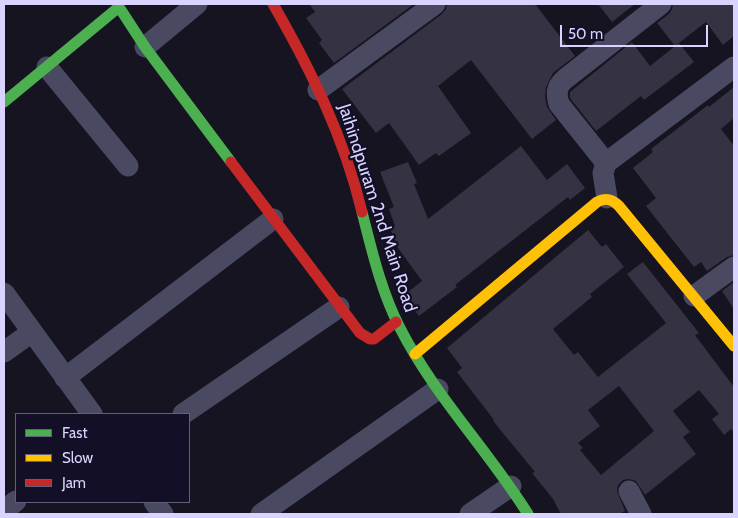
<!DOCTYPE html>
<html>
<head>
<meta charset="utf-8">
<style>
  body { margin:0 }
  #map { position:relative; width:738px; height:518px; overflow:hidden; background:#161421; font-family:Cabin,sans-serif }
  canvas { display:block }
  .frame { position:absolute; inset:0; border:5px solid #d9d4ff; pointer-events:none }
  .legend { position:absolute; left:15px; top:413px; width:175px; height:90px; box-sizing:border-box; background:#130f26; border:1px solid #625e7d; margin:0; padding:6px 9px; list-style:none; font-size:15px; color:#d9d4ff }
  .legend li { display:flex; align-items:center; gap:10px; height:25px }
  .legend b { width:25px; border:1px solid #625e7d }
  .scale { position:absolute; left:560px; top:25px; width:148px; height:22px; box-sizing:border-box; border:2px solid #d9d4ff; border-top:0; padding-left:6px; font-size:15px; line-height:18px; white-space:nowrap; color:#d9d4ff; -webkit-text-stroke:4px #130f26; paint-order:stroke }
</style>
</head>
<body>
<div id="map">
<canvas width="738" height="518"></canvas>
<div class="frame"></div>
<ul class="legend">
<li><b style="height:6px;background:#4caf50"></b>Fast</li>
<li><b style="height:6px;background:#ffc107"></b>Slow</li>
<li><b style="height:6px;background:#c62828"></b>Jam</li>
</ul>
<div class="scale">50 m</div>
</div>
<script>
const g = document.querySelector('canvas').getContext('2d');
g.lineJoin = 'round';
function fill(path, color) { g.fillStyle = color; g.fill(path, 'evenodd'); }
function strokePath(path, color, width, dash) { g.strokeStyle = color; g.lineWidth = width; g.lineCap = dash ? 'butt' : 'round'; g.setLineDash(dash || []); g.stroke(path); }
function label(font, color, halo, rows, align = 'center') {
  g.font = font + ' Cabin,sans-serif'; g.lineWidth = 4.5; g.setLineDash([]); g.textBaseline = 'middle'; g.strokeStyle = halo; g.fillStyle = color; for (const [text, x, y, turn = 0] of rows) {
    g.save(); g.translate(x, y); g.rotate((+turn || 0) * Math.PI / 180); g.textAlign = isNaN(turn) ? turn : align; if (halo) g.strokeText(text, 0, 0); g.fillText(text, 0, 0); g.restore();
  }
}
const building = new Path2D(`
  M309 4H414L334 63 319 43 322 40 306 18 315 12Z
  M447 4H535L575 56 553 73 546 87 545 97 547 107 556 120 532 139 471 60 438 86 471 133 439 156 436 153 419 165 389 123 376 133 342 89 442 14 446 9Z
  M598 4H635L612 22Z
  M673 4H734V36L723 45 706 22 675 46 657 23 669 14 672 9Z
  M632 42 650 66 679 43 694 62 644 100 641 96 596 131 570 98V92Z
  M734 87V118L721 129 734 146V255L727 257 707 271 701 262 694 267 646 206 656 198 633 168 653 152 651 149 708 105 709 107Z
  M521 146 547 180 567 164 585 188 570 200 568 197 455 285 457 287 419 316 403 296 422 281 398 248 390 228 395 226 389 209 394 207 380 172 408 162 417 183 414 184 428 219Z
  M588 230 602 247 606 244 624 267 590 294 592 297 553 329 574 355 578 352 598 377 666 323 627 274 643 262 699 333 695 335 734 387V432L731 429 724 435 712 419 719 414 699 390 673 411 690 432 683 437 696 454 645 495 636 481 629 479 623 480 618 485 617 491 625 511 619 514H561L553 499 532 473 535 472 493 421 494 420 457 372 462 368 447 348ZM619 386 654 431 601 475 580 450 583 448 578 443 600 426 588 410Z
  M734 282V309L722 291Z`);
const street = new Path2D(`
  M145 47 197 4
  M47 67 128 166
  M318 90 435 4
  M606 163 559 104C556 93 556 87 565 79L661 4
  M607 198 603 173 606 163 734 67
  M4 293 92 414
  M694 296 734 267
  M4 352 32 332
  M65 378 273 219
  M183 414 339 307
  M629 491 641 514
  M154 502 163 514
  M4 510 16 501
  M261 514 438 389
  M470 514 511 486`);
const fast = new Path2D(`
  M4 102 119 7 145 47 231 162
  M362 212C372 251 381 291 400 328 434 395 488 450 528 514`);
const slow = new Path2D(`
  M415 354 597 202C606 197 612 199 619 206L734 346`);
const jam = new Path2D(`
  M273 4C311 70 344 137 362 212
  M231 162 360 333 370 339H374L396 322`);
const streetNames = [
  ["Jaihindpuram 2nd Main Road",377,208,72]
];
fill(building, '#343243');
strokePath(street, '#4a4962', 21);
strokePath(fast, '#4caf50', 11);
strokePath(slow, '#ffc107', 11);
strokePath(jam, '#c62828', 11);
label('18px', '#d9d4ff', '#130f26', streetNames);
</script>
</body>
</html>
